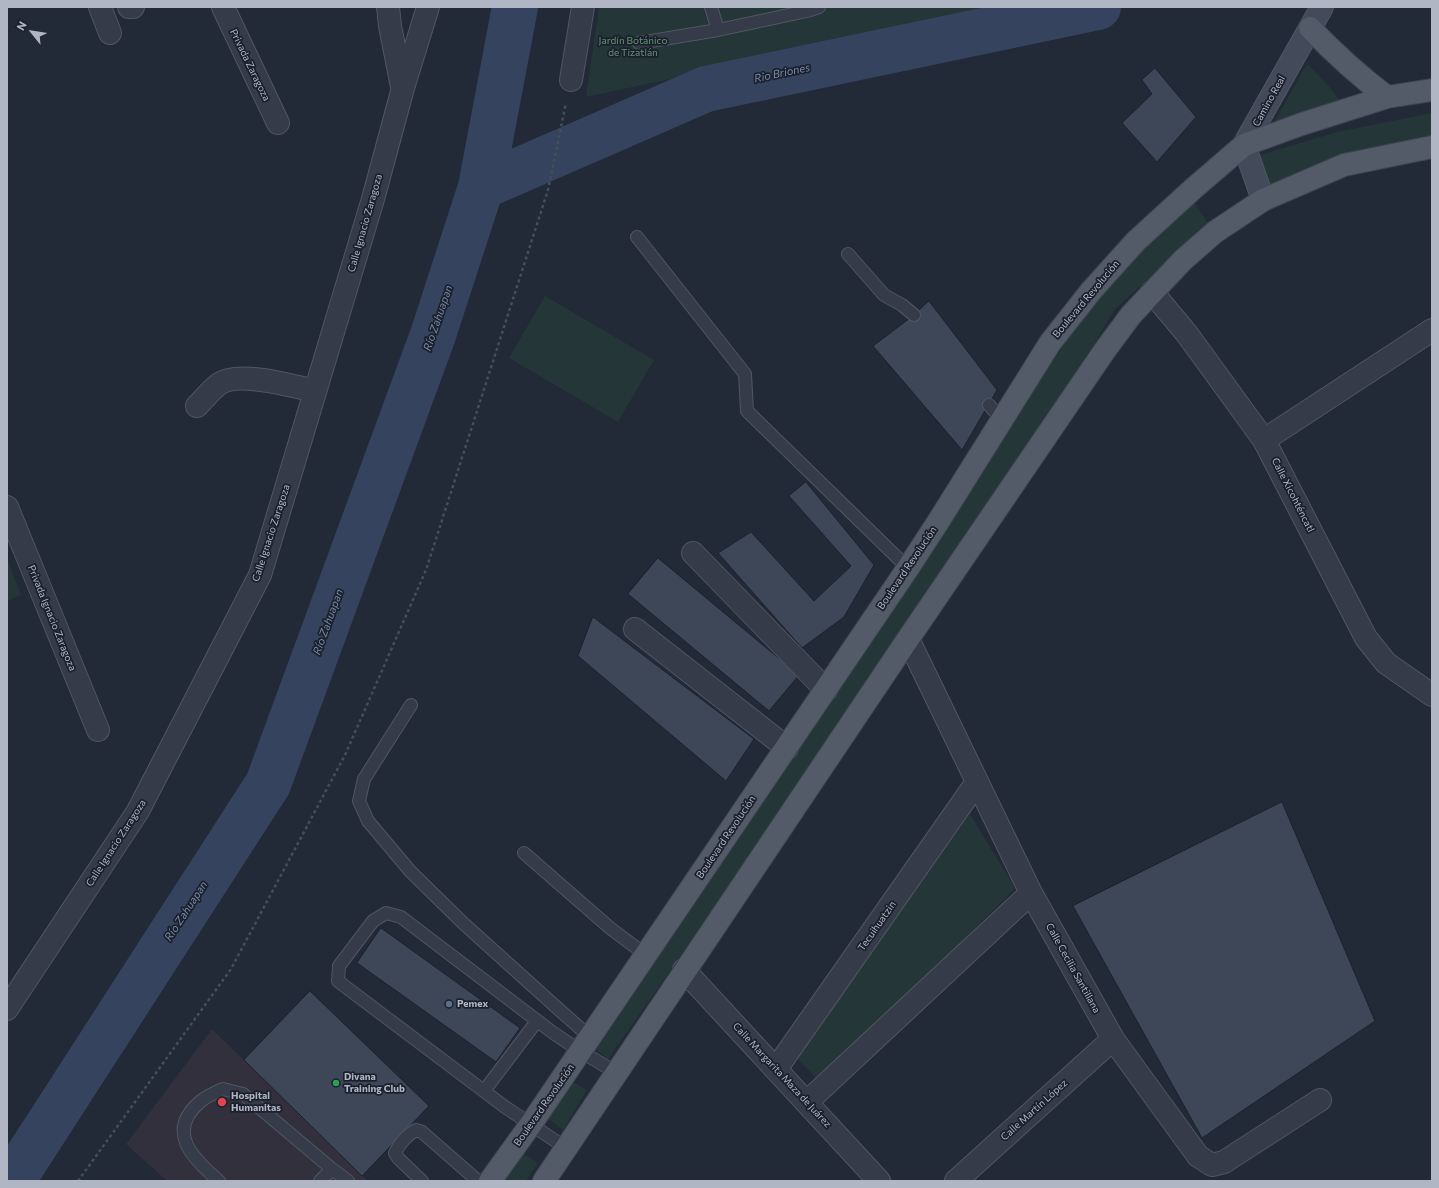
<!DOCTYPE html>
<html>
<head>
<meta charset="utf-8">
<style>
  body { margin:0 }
  #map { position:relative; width:1439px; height:1188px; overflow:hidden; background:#222937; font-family:Commissioner,sans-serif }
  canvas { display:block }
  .frame { position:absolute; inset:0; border:8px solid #b0b6c4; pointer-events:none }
  .north { position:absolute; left:12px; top:12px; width:40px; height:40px; -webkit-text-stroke:3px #1a202c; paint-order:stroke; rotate:300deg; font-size:11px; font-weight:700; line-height:16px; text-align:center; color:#b0b6c4 }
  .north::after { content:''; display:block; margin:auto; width:14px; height:18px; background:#b0b6c4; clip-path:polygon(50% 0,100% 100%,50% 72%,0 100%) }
</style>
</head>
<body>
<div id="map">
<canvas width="1439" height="1188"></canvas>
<div class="frame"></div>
<div class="north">N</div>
</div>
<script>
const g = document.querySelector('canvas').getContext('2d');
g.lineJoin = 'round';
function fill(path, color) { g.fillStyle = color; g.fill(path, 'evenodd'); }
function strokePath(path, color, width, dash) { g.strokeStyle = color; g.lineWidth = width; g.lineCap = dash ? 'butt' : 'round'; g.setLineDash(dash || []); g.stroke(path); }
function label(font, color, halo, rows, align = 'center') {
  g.font = font + ' Commissioner,sans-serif'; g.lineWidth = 3.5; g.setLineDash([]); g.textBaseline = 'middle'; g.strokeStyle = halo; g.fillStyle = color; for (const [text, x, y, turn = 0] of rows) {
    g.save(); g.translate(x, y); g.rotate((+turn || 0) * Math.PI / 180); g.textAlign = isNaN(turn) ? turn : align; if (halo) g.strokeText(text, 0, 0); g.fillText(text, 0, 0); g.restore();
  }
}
const medical = new Path2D(`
  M212 1029 244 1060 368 1181H167L126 1144Z`);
const green = new Path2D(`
  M599 7H1007L586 97Z
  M1307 64C1319 75 1331 87 1340 102L1272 126Z
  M1432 113V139L1270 187 1260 155 1337 132Z
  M1194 202 1211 228 1175 255 1115 309 1094 344 908 633 608 1059 592 1046 1050 364 1083 319 1132 258Z
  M545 296 654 360 618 422 509 358Z
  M7 558 21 595 7 601Z
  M970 814 1015 888 821 1083 797 1058Z
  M569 1080 587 1090 563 1130 546 1117Z
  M518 1150 538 1163 526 1181H497Z`);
const river = new Path2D(`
  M481 187 706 89 1098 7
  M12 1181 268 784 433 335 481 187 515 7`);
const building = new Path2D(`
  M1155 68 1196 117 1157 162 1122 123 1152 94 1142 80Z
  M929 301 997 390 962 450 873 346 914 315Z
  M806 482 874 565 844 617 802 648 718 553 751 532 814 601 851 566 789 496Z
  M658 558 799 675 769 711 628 594Z
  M593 617 754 739 726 781 578 656Z
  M1282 802 1375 1021 1202 1138 1073 906Z
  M381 928 520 1028 496 1062 357 963Z
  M310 991 429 1106 362 1176 244 1060Z`);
const path = new Path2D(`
  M78 1181 231 969 345 755 426 570 548 190 566 103`);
const service = new Path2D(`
  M711 7 718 30
  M639 43 718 30 807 11 819 7
  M637 237 745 374 747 411 908 568
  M848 254 884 295 902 305 914 315
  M989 405 1002 420
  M411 705 364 779 359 801 368 821 410 871 463 923 555 1006 590 1037
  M524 853 610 928 646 955
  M484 1091 537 1021
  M566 1148 505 1107 347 988 338 981 339 966 373 921 386 913 401 917 552 1032 580 1051 617 1073
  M219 1181C192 1158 165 1131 201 1101 207 1096 216 1092 223 1089L243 1094 332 1169 348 1181
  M320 1181 332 1169
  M422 1181 398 1158 395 1153C399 1144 408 1134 416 1130L422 1132 478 1181`);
const minor = new Path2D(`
  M100 7 110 33
  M129 7H133
  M223 7 278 123
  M388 7 390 26 402 87
  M571 80 583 7
  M1152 292 1187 334 1264 440 1366 638 1386 663 1432 695
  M197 406C204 399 211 390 219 384 238 370 293 386 315 391
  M1264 440 1432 330
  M7 507 98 730
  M693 553 826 690
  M635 629 787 748
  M908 639 1031 893 1113 1039 1198 1156 1212 1165 1224 1162 1320 1100
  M7 1009 138 811 260 575 373 199 403 88 428 7
  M776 1069 977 782
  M807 1102 1031 893
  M956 1181 1113 1039`);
const tertiary = new Path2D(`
  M684 970 879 1181`);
const secondary = new Path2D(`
  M1263 200 1244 145 1322 7`);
const primary = new Path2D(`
  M1310 28C1335 54 1358 75 1387 97
  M490 1181 531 1124 908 568 938 522 1050 343 1091 291 1136 241 1194 188 1244 145 1302 124 1387 97 1432 90
  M544 1181 908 639 1105 350 1131 315 1183 260 1215 232 1263 200 1344 165 1432 147`);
const markers = [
  [449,1004,4,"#5c6f8a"],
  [336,1083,4,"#2e9e5b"],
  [222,1102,5,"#e0444e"]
];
const parkNames = [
  ["Jardín Botánico",633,41],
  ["de Tizatlán",633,53]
];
const streetNames = [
  ["Privada Zaragoza",250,65,64],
  ["Camino Real",1269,101,-61],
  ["Calle Ignacio Zaragoza",365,223,-74],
  ["Boulevard Revolución",1086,299,-50],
  ["Calle Xicohténcatl",1293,495,63],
  ["Calle Ignacio Zaragoza",271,533,-72],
  ["Boulevard Revolución",907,568,-56],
  ["Privada Ignacio Zaragoza",52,618,68],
  ["Boulevard Revolución",726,837,-56],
  ["Calle Ignacio Zaragoza",116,843,-57],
  ["Tecuihuatzin",877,926,-55],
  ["Calle Cecilia Santillana",1073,968,61],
  ["Calle Margarita Maza de Juárez",782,1075,47],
  ["Boulevard Revolución",544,1105,-55],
  ["Calle Martín López",1034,1110,-42]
];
const poiNames = [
  ["Pemex",457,1004],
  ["Divana",344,1077],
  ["Training Club",344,1089],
  ["Hospital",231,1096],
  ["Humanitas",231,1108]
];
const waterNames = [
  ["Rio Briones",782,73,-12],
  ["Río Zahuapan",438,318,-71],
  ["Río Zahuapan",328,622,-70],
  ["Río Zahuapan",186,911,-57]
];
fill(medical, '#32303c');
fill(green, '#253639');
strokePath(river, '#36435e', 46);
fill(building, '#3e4757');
strokePath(building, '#1c222e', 1);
strokePath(service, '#505662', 14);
strokePath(minor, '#505662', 24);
strokePath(tertiary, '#505662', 24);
strokePath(secondary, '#505662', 24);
strokePath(primary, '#3e4451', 24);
strokePath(path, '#415156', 2.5, [3, 3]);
strokePath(service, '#353b48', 12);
strokePath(minor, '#353b48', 22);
strokePath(tertiary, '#353b48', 22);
strokePath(secondary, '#434a5a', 22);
strokePath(primary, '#535a68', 22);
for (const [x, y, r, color] of markers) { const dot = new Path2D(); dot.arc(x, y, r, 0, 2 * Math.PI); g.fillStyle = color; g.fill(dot); strokePath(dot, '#1a202c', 1.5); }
label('10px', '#689376', '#1a202c', parkNames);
label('10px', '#b0b6c4', '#1a202c', streetNames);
label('bold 10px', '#b0b6c4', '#1a202c', poiNames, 'left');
label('italic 11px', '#798aab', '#1a202c', waterNames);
</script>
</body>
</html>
